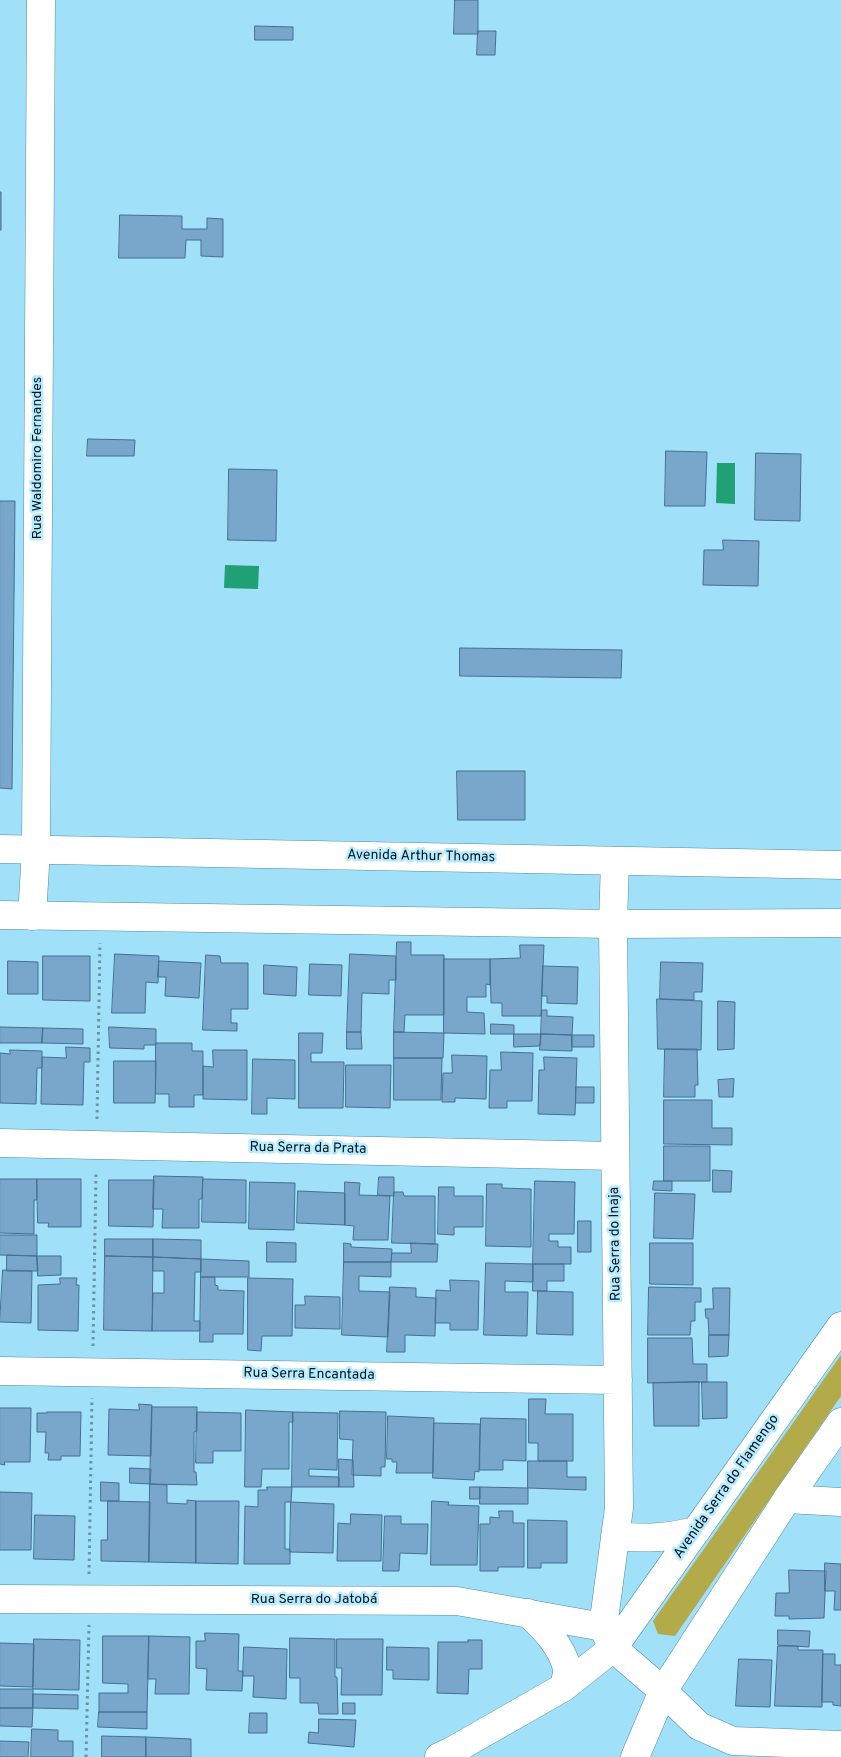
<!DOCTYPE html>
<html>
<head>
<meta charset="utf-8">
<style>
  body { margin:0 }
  canvas { display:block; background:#a0e0f9 }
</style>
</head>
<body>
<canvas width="841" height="1757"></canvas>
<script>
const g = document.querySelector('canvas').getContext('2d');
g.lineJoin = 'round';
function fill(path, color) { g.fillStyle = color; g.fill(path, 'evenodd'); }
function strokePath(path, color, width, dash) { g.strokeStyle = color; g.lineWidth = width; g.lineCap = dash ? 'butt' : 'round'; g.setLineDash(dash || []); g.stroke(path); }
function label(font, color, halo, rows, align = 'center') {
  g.font = font + ' Overpass,sans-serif'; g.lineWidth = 5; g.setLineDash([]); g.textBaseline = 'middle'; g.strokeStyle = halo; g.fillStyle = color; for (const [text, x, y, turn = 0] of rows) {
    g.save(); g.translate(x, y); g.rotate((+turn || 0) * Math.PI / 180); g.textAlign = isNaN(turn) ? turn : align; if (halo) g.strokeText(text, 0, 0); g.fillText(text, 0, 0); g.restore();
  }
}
const green = new Path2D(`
  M841 1355V1396L675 1636 658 1634 653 1621Z`);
const water = new Path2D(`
  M717 463H735V504L716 503Z
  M225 565 259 566 258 589 224 588Z`);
const building = new Path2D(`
  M455 0H478V34H454Z
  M255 26 293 27V40H255Z
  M478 31H496L495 55H477Z
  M0 192H1V230H0Z
  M120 215 182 216V229H207V218L223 219V257L201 256V240H186L185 258H119Z
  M88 439 135 440 134 456H87Z
  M666 451 707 452 705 506H665Z
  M756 453 801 454 800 521 755 520Z
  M229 469 277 470 276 541 228 540Z
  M0 501H15L12 789 0 788Z
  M723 540 759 541 758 586 703 585 704 550H723Z
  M460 648 622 650 621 678 460 676Z
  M457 771H525V820H458Z
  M397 942H411V955H444V1015H405L404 1032H394Z
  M520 945H544L541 1016H502V1003H491L490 959 520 958Z
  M115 954 159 956 158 983 146 982 145 1013H112Z
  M350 954 396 956V980H389V994L362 993 361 1032H347Z
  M206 955 220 956 221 963H248V1009H231V1023H237V1031L203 1030Z
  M43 956H90V1001L43 1000Z
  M444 959H490V985L486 984V997H467V1012L484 1013 485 1034 444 1033Z
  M8 961 38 962V994H8Z
  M159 961 201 963 199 998 165 996 166 977H158Z
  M661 962 703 963 702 992H694V1000L660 999Z
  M310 964 342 965 341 996 309 995Z
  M264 965 297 967 296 996 264 994Z
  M543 966 578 967 577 1004 547 1003V996H542Z
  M657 999 702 1001 701 1050 658 1049Z
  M718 1001 735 1002 734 1049 718 1050Z
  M542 1010H547V1016L573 1017 572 1035 541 1034Z
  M491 1024 514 1025V1034H491Z
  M0 1027 43 1028 42 1043H0Z
  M109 1027 156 1029V1045H144V1049L110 1048Z
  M43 1028 83 1029V1044L42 1043Z
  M347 1032H361L362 1049H347Z
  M394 1032 444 1033 443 1058H394Z
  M299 1033H323L322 1053H311V1062H344L343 1108H299Z
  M514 1034H541L540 1046 514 1047Z
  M541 1034 572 1035V1051L540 1050Z
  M572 1035H594V1047H572Z
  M156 1043H192V1051H203V1095H194V1107H169V1094H156Z
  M66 1047 90 1048V1062H84L83 1105 41 1104 42 1057 66 1058Z
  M665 1049H697L698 1085H695V1097H664Z
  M10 1050 42 1051V1068H37L36 1104 0 1103V1053L10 1054Z
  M213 1050H247V1100L203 1099V1066L213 1067Z
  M501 1052 533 1053 532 1101H507V1108H489L490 1070H501Z
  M452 1055 487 1056 486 1099 455 1098V1102H442L443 1073H452Z
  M544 1057 577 1058 575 1115 538 1114 539 1070H544Z
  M394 1058H442L441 1100H394Z
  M253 1059 295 1060V1099L267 1098V1114H252Z
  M114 1061H156L155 1103H114Z
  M346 1065H391L390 1108 346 1107Z
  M734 1079 733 1097H719L718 1080Z
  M576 1087H594V1103H576Z
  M664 1100H712V1128H732V1145L664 1144Z
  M664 1146H710V1181H664Z
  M713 1170 732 1171 731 1192H713Z
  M154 1176 203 1177 202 1199H199V1228H162L163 1209H153Z
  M379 1177H394V1196L378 1195Z
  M0 1179H37V1200H34V1234L0 1233Z
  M37 1179H81V1227H48L49 1223H38Z
  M203 1179 246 1180V1223L202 1222Z
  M109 1180H154L153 1227 109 1226Z
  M535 1181 575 1182 574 1234H549V1241H558V1247H571V1264H533Z
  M654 1181H672V1191L653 1190Z
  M250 1182 295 1183 294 1230 249 1229Z
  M345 1182 360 1183 359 1195 390 1196 388 1240H353L354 1226 345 1225Z
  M487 1184H502V1188L531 1189V1247L486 1246Z
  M439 1187H454V1196H483V1227H454V1235L438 1234Z
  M298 1191 345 1193V1225L297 1223Z
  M394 1192H403L404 1196H435V1244L392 1243Z
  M655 1193 695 1194 693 1239 654 1238Z
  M578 1221H591V1252H578Z
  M0 1235H37V1256L0 1255Z
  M105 1239H153V1257L105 1256Z
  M153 1239 201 1240V1259L153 1257Z
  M267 1242 296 1243V1262H267Z
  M344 1243 351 1244V1247L392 1249 391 1262H344Z
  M411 1243 438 1244 437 1262H391L392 1253H411Z
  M650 1243H693V1285L650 1284Z
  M7 1255 37 1256 38 1271H7Z
  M37 1256H61V1275L38 1276Z
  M105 1256 153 1257 152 1331 104 1330Z
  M153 1257 201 1259V1272H195L194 1321H200V1331H152L153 1293H164V1271H153Z
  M201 1259 249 1261V1277H201Z
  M344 1262H391V1277L359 1276V1291L390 1292 388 1337 342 1335Z
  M486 1263 533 1264V1282L505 1281V1292H528L527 1336 484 1335Z
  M533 1264H564V1281H547V1291H533Z
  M3 1270 32 1271 31 1323 0 1322Z
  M201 1277H215V1285L218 1286V1290L244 1291 243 1334H213V1342H200Z
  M60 1278H77L76 1285H79L78 1331 38 1330V1285L60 1284Z
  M248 1278 293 1279 292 1336H262L261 1351 248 1350Z
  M450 1280 479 1281 478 1330H450V1323H435L436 1290 450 1291Z
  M390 1287 416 1288V1297L436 1298 435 1336 405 1335V1352H387Z
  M649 1287 701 1288V1302H695V1321H691L690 1335H648Z
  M713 1288H730L729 1335H709L708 1318H706L705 1309H713Z
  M538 1291 573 1292V1335L537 1334Z
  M305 1296 340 1297V1329L295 1328V1305H305Z
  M709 1335H729L728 1356 709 1357Z
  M648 1338H692L693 1364H707V1382L648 1383Z
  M699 1382V1426H654L653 1383Z
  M702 1382H727V1418L703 1419Z
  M529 1399H546L545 1414H573V1461H538V1443H529Z
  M139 1404 152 1405 151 1456 108 1455 109 1409 139 1410Z
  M152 1407H197V1431L194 1432V1472H196L197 1485 150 1484Z
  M0 1408H31L30 1462H4L5 1465 0 1464Z
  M246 1410 293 1412V1422H289V1469H262L261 1487H245Z
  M340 1411 386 1412 385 1467H381V1476L352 1475 353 1440 340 1439Z
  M47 1412H81L80 1456H61V1460H48L49 1453H45L46 1432H37V1413H47Z
  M197 1412 241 1413V1451H213V1463H196Z
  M293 1412 338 1413 337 1470 309 1469V1476L339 1477V1487H292Z
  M388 1416 434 1418 433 1473H396L397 1462H392V1459H387Z
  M481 1418 526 1419V1461L503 1460V1470H480Z
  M434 1423 480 1424 479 1472 475 1471 474 1480 433 1478Z
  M339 1459 353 1460 354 1487H339Z
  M528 1461H567V1477H586V1490L528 1488Z
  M130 1468 151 1469 150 1484 130 1483Z
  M101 1482 119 1483V1501H101Z
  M150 1484 167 1485V1503L187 1504V1500L196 1501V1563L149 1562Z
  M267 1487H292L291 1502H285V1549H290V1564H244L245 1506 258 1507V1490H267Z
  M470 1487H480V1499H470Z
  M480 1487 528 1488V1504H480Z
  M0 1492 32 1493 31 1550H0Z
  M108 1501 150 1502 149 1562 101 1561V1540H107Z
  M196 1501H239L238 1564 196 1563Z
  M432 1501 449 1502 448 1505 479 1506 477 1565H431Z
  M291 1502 334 1504 333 1553 290 1552Z
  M499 1511H513V1523H524V1567H498V1571H480V1524H490V1517L499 1518Z
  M351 1514 382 1515 381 1561H337L338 1523 350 1524Z
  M35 1515 75 1516 74 1560 34 1559Z
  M385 1516H401V1524H428L427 1554 400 1553 399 1571H383Z
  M528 1520 567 1521V1563H541V1568H528Z
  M825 1563 841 1564V1610H834L835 1591H825Z
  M789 1570 826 1571 824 1618 789 1619V1616H775L776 1593H789Z
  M778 1630 810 1631 809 1647 778 1645Z
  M205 1633 239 1634 238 1671H243L242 1691 206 1690 207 1669 196 1668V1641H205Z
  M103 1636H149L147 1712H99V1693H128V1684L103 1683Z
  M149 1636 190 1637 189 1694H155L156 1679H148Z
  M290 1638 335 1639V1677H337L338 1714H319L318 1703H300V1678H290Z
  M34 1639 80 1640 79 1690 33 1689Z
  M337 1639H383L382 1695H341L342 1668H337Z
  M468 1640H482V1669H469L468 1694 437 1693 438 1642H468Z
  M0 1643 34 1644 33 1687 0 1686Z
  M778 1646H798V1650H823L822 1707 775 1706Z
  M244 1647 287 1649 286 1699 253 1697 254 1676H243Z
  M387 1647 429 1648V1680L393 1679V1670H387Z
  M823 1654H835V1665H841V1706L833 1705V1702H822Z
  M739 1659 772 1660 770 1707 736 1706Z
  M0 1689H33V1708H0Z
  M33 1694 78 1695V1709L33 1708Z
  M343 1703H355V1714H343Z
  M0 1708H33L32 1727 0 1726Z
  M99 1712H147V1729L98 1727Z
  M250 1713H267V1733H249Z
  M319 1719 356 1720 354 1747 308 1743 309 1732 318 1733Z
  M32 1729 58 1730V1741H73V1757H31Z
  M102 1736 146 1737V1757H102Z
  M146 1737 191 1739V1757H146Z
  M0 1741 29 1742 28 1757H0Z`);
const path = new Path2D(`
  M97 1119 100 943
  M93 1346 96 1173
  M89 1574 92 1398
  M86 1757 89 1625`);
const minor = new Path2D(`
  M32 916 36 850 41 0
  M0 1143 615 1156
  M0 1371 618 1380
  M787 1499 841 1502
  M615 1536C646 1539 666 1538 696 1531
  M0 1599 457 1601 603 1627 613 1648 663 1691 699 1726 733 1741 841 1745
  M528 1613C544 1628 561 1645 567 1668 568 1673 565 1681 564 1687
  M603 1627 619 1508 613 924 615 861
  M439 1757 452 1751 564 1687 613 1648 841 1326
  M635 1757 663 1691 787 1499 841 1422`);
const major = new Path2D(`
  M0 849 841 865
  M0 915 613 924 841 923`);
const streetNames = [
  ["Rua Waldomiro Fernandes",38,458,-90],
  ["Avenida Arthur Thomas",421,857,1],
  ["Rua Serra da Prata",308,1149,1],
  ["Rua Serra do Inaja",616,1244,-91],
  ["Rua Serra Encantada",309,1375,1],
  ["Avenida Serra do Flamengo",727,1487,-55],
  ["Rua Serra do Jatobá",314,1600]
];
fill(green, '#b3aa4a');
fill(water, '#20a175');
fill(building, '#79a6cb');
strokePath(building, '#447092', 1);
strokePath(minor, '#4e8da3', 29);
strokePath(major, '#4e8da3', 29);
strokePath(path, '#6494a7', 3, [2.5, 4]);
strokePath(minor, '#fff', 28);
strokePath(major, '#fff', 28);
label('14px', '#00151e', '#b9ebff', streetNames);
</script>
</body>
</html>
